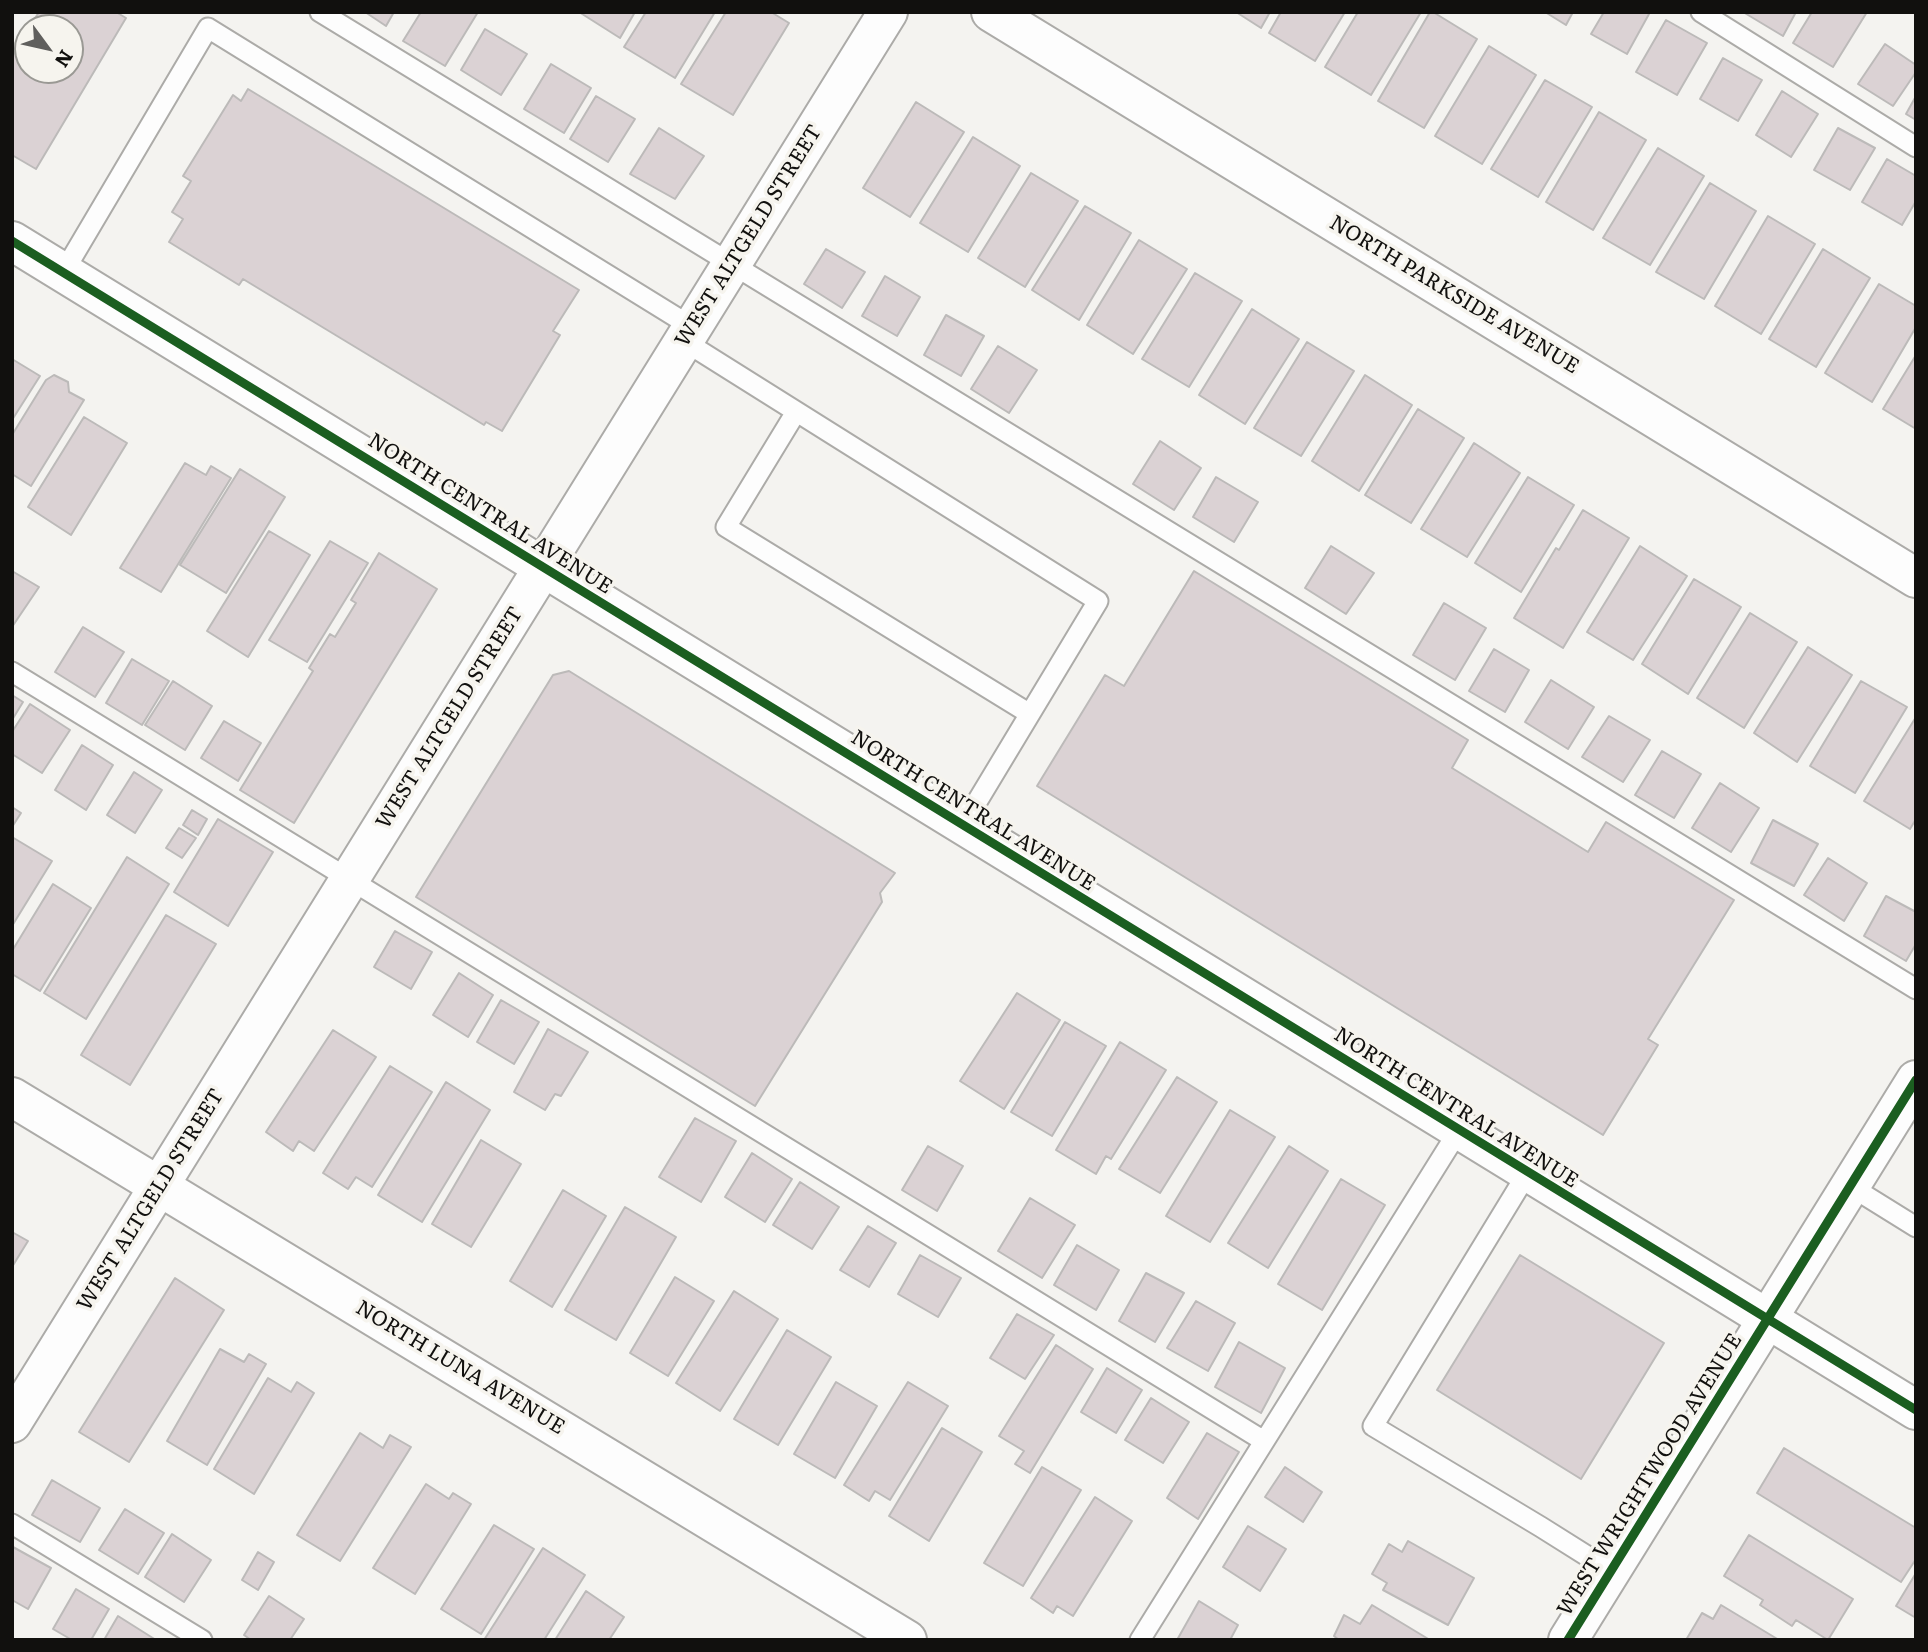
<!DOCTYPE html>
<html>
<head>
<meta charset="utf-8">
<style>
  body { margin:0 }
  #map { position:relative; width:1928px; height:1652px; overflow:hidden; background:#f4f3f0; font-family:Literata,serif }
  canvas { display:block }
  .frame { position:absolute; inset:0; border:14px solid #11100e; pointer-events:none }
  .north { position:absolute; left:14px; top:14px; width:70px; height:70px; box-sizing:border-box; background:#f6f4ee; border:2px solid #9a9994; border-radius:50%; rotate:123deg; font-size:19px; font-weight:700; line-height:28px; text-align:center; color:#11100e }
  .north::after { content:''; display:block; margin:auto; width:24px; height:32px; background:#605f5d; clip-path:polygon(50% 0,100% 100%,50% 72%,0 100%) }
</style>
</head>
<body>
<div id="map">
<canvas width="1928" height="1652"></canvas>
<div class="frame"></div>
<div class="north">N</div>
</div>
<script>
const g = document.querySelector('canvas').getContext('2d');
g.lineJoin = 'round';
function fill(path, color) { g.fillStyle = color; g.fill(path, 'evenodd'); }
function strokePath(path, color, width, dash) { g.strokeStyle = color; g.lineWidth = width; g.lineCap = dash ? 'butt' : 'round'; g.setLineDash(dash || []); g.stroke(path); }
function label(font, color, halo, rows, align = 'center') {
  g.font = font + ' Literata,serif'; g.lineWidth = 7; g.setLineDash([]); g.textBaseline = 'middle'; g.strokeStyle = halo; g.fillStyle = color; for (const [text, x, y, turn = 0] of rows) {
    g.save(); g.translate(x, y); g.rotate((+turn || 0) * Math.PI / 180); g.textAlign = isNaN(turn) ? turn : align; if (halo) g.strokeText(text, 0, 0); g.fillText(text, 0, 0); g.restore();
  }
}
const building = new Path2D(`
  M39 12H116L126 18 36 169 12 155V57L28 30V70H70V28H29Z
  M365 12H394L386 26Z
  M421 12H478L445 66 403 41Z
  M579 12H635L620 38Z
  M646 12H715L675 78 624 47Z
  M726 12H771L789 23 733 115 681 84Z
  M1236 12H1270L1261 28Z
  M1281 12H1345L1315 61 1269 33Z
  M1358 12H1421L1371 95 1325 67Z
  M1430 12H1433L1477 39 1424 128 1378 101Z
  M1545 12H1573L1566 25Z
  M1604 12H1646L1649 14 1627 54 1591 34Z
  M1743 12H1796L1783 36Z
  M1812 12H1867L1833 67 1793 43Z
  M1666 20 1707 43 1677 95 1636 72Z
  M485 29 527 54 501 95 461 70Z
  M1885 44 1916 65V72L1893 106 1858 84Z
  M1489 46 1536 75 1482 164 1435 136Z
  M1723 58 1762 80 1738 121 1700 99Z
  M551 64 591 88 564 133 524 109Z
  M1545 80 1592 107 1538 197 1491 169Z
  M248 89 579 290 553 331 560 335 502 431 486 422 484 425 243 279 239 285 169 242 183 219 172 212 191 181 183 176 233 95 241 101Z
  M1782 91 1818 114 1791 157 1756 135Z
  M596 96 635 119 608 162 570 139Z
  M1916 96V120L1906 114Z
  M916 102 964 132 910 217 863 188Z
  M1599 112 1646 140 1593 230 1546 202Z
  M659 128 704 156 675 199 630 174Z
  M1838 128 1875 148 1850 190 1814 170Z
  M973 137 1020 166 968 252 920 223Z
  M1658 148 1704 176 1650 265 1603 238Z
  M1887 159 1916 176V201L1902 225 1862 202Z
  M1031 173 1078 201 1025 287 978 258Z
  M1710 183 1756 211 1704 299 1656 272Z
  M1085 206 1131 233 1079 320 1032 290Z
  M1768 216 1815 244 1761 334 1715 306Z
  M1139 240 1187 269 1133 354 1087 325Z
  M826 249 865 272 842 308 804 284Z
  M1823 249 1870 278 1816 367 1769 339Z
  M1195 273 1242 301 1189 387 1142 359Z
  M885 276 920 297 897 336 862 316Z
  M1879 284 1916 306V327L1872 402 1825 373Z
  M1252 309 1299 339 1245 424 1199 395Z
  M946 315 984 336 961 376 924 355Z
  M1307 342 1354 371 1301 456 1254 428Z
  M998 346 1037 370 1009 413 971 389Z
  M1916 355V429L1883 409Z
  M12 359 40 376 12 420Z
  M54 375 68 382 69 392 84 400 31 486 12 474V435L46 380Z
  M1365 375 1412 405 1359 491 1312 461Z
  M1418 409 1464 438 1411 523 1365 495Z
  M84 417 127 443 71 535 28 507Z
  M1160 441 1201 468 1174 510 1133 484Z
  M1474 443 1520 473 1467 557 1421 529Z
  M185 463 206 475 211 466 231 478 161 592 120 568Z
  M240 469 285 497 226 593 180 565Z
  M1216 477 1258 502 1234 542 1193 517Z
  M1528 477 1574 505 1521 592 1475 563Z
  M1583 510 1629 538 1563 648 1514 618 1556 548 1559 550Z
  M269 531 310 555 248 657 207 631Z
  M330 541 368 563 307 662 269 640Z
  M1331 546 1374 573 1346 614 1305 588Z
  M1640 546 1687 576 1633 660 1587 632Z
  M379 553 437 589 294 823 240 790 313 671 309 668 330 634 335 637 356 603 351 600Z
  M12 571 39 587 12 627Z
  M1194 571 1468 740 1452 768 1588 852 1606 822 1734 900 1648 1039 1658 1045 1603 1135 1037 786 1105 675 1124 686Z
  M1694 579 1741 607 1688 694 1642 664Z
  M1444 603 1486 628 1455 680 1413 655Z
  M1750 613 1797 642 1744 728 1697 698Z
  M83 627 124 652 95 697 55 672Z
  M1808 647 1852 675 1797 762 1754 733Z
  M1494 649 1529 670 1505 712 1469 691Z
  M132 659 169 681 142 725 106 703Z
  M569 671 895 873 880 893 882 902 755 1106 416 897 553 675Z
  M1551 680 1594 707 1568 749 1525 722Z
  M173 681 212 706 185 750 145 725Z
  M1861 681 1907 707 1855 793 1810 766Z
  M12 695 23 702 12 720Z
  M30 704 70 730 42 773 12 754V732Z
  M1609 716 1650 740 1623 782 1582 757Z
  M1916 717V819L1910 829 1864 801Z
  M224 721 261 743 238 781 201 758Z
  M82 745 113 765 86 810 55 790Z
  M1662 751 1701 774 1674 818 1635 795Z
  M134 772 162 790 135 833 107 815Z
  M1720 783 1759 808 1731 852 1692 828Z
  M12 807 21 813 12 827Z
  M192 810 207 819 198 835 183 825Z
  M218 819 273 852 228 926 174 892Z
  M1773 820 1818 844 1794 886 1751 863Z
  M179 828 196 838 182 858 166 848Z
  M12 837 52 861 12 926Z
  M127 857 169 884 86 1019 44 993Z
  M1828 858 1867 883 1844 921 1804 895Z
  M53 884 91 908 40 991 12 974V951Z
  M1886 896 1916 912V944L1906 961 1864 936Z
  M166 915 216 944 130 1085 81 1055Z
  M395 931 432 952 411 989 374 967Z
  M459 973 493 995 468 1037 433 1015Z
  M1017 993 1060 1020 1004 1109 960 1081Z
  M501 1000 539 1022 514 1064 477 1042Z
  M1065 1022 1106 1046 1052 1136 1011 1112Z
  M548 1029 588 1052 561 1096 555 1094 545 1110 514 1092Z
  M333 1030 376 1057 314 1151 299 1141 293 1151 266 1132Z
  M1120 1042 1166 1070 1111 1159 1106 1156 1096 1174 1056 1150Z
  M390 1066 432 1092 372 1187 356 1177 348 1189 323 1173Z
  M1177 1077 1217 1102 1160 1193 1119 1169Z
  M446 1082 490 1110 422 1222 378 1195Z
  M1230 1110 1275 1137 1210 1242 1166 1216Z
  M695 1118 736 1141 701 1202 659 1177Z
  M481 1140 521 1164 471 1247 432 1224Z
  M928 1146 963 1166 937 1211 902 1190Z
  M1289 1146 1328 1171 1268 1268 1228 1243Z
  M752 1153 792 1179 765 1222 725 1197Z
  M1341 1179 1385 1205 1322 1310 1278 1284Z
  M800 1182 839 1207 812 1249 773 1225Z
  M563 1190 606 1216 552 1307 510 1281Z
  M1030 1198 1075 1225 1042 1278 998 1251Z
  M625 1207 676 1237 616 1340 565 1310Z
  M868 1226 896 1243 869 1287 840 1270Z
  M12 1232 28 1241 12 1267Z
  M1077 1245 1119 1270 1096 1310 1054 1285Z
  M920 1255 961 1278 938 1317 898 1294Z
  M1520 1255 1664 1343 1581 1479 1437 1390Z
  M1146 1273 1184 1293 1155 1342 1119 1321Z
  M675 1277 714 1301 668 1376 630 1353Z
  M175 1278 224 1310 129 1462 79 1432Z
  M734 1291 778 1319 720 1411 676 1383Z
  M1196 1301 1235 1323 1208 1371 1167 1348Z
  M1017 1314 1054 1335 1025 1379 990 1358Z
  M787 1330 831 1357 778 1445 734 1419Z
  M1239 1342 1285 1368 1261 1413 1215 1387Z
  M1056 1345 1093 1369 1030 1473 1015 1464 1024 1451 999 1436Z
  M220 1349 244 1362 249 1354 266 1364 207 1465 167 1441Z
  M1107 1368 1142 1390 1116 1433 1081 1412Z
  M268 1378 291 1392 297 1382 314 1393 254 1494 214 1469Z
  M836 1382 877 1406 835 1478 794 1454Z
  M908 1382 948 1406 890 1500 875 1491 869 1501 844 1485Z
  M1151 1398 1189 1422 1163 1463 1125 1440Z
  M942 1428 982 1452 929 1541 889 1516Z
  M360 1433 383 1448 390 1435 411 1447 340 1561 297 1535Z
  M1207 1433 1239 1452 1198 1519 1167 1498Z
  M1784 1448 1916 1528V1559L1901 1582 1757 1493Z
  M1042 1467 1081 1490 1023 1586 984 1563Z
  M1285 1467 1322 1492 1303 1522 1265 1497Z
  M52 1480 100 1508 80 1542 32 1515Z
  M426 1484 449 1499 453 1493 471 1504 415 1594 373 1568Z
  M1095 1497 1132 1521 1073 1616 1057 1606 1053 1613 1031 1598Z
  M125 1509 164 1533 138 1574 99 1550Z
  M494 1525 534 1549 481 1634 441 1609Z
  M1248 1526 1286 1549 1260 1591 1223 1567Z
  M172 1534 211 1560 184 1602 145 1577Z
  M1749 1535 1853 1599 1828 1640 1796 1620 1792 1626 1760 1605 1763 1600 1724 1576Z
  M1408 1541 1474 1578 1448 1625 1383 1590 1387 1583 1372 1574 1389 1544 1402 1552Z
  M13 1547 51 1568 28 1609 12 1600Z
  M543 1548 585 1575 544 1640H484Z
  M258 1552 274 1562 258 1590 242 1580Z
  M1916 1573V1618L1896 1606Z
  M76 1589 109 1609 91 1640H72L53 1629Z
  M586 1591 624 1617 609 1640H555Z
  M269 1596 304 1619 290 1640H251L244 1635Z
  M1199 1601 1238 1625 1230 1640H1177Z
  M1372 1605 1430 1640H1339L1334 1636 1344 1615 1360 1624Z
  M1721 1605 1779 1640H1686L1702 1613 1713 1619Z
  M118 1616 156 1640H104Z`);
const service = new Path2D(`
  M320 12 1916 989
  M1701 12 1916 147
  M63 273 208 28 692 327
  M684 341 1098 601 963 825
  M796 412 726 527 1030 714
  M12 672 1264 1441
  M1528 1172 1373 1426 1541 1527 1611 1571
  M1850 1186 1916 1227
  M12 1524 202 1640
  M1140 1640 1459 1130`);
const minor = new Path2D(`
  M991 12 1916 578
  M12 1097 907 1640
  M12 1423 888 12
  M1568 1640 1916 1080`);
const tertiary = new Path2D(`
  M12 241 1916 1410`);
const cycleway = new Path2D(`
  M12 241 1916 1410
  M1568 1640 1916 1080`);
const streetNames = [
  ["WEST ALTGELD STREET",749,236,-58],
  ["NORTH PARKSIDE AVENUE",1454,295,31],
  ["NORTH CENTRAL AVENUE",490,514,32],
  ["WEST ALTGELD STREET",450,718,-58],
  ["NORTH CENTRAL AVENUE",973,811,32],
  ["NORTH CENTRAL AVENUE",1456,1108,32],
  ["WEST ALTGELD STREET",151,1200,-58],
  ["NORTH LUNA AVENUE",460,1368,31],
  ["WEST WRIGHTWOOD AVENUE",1650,1475,-58]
];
fill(building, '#dbd2d4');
strokePath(building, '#bcbab9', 2);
strokePath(service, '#acaba8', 23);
strokePath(minor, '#acaba8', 42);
strokePath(tertiary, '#acaba8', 42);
strokePath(service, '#fdfdfd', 19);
strokePath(minor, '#fdfdfd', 38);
strokePath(tertiary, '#fdfdfd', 38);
strokePath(cycleway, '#1b5e20', 9);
label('21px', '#11100e', '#f6f4ee', streetNames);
</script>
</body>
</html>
